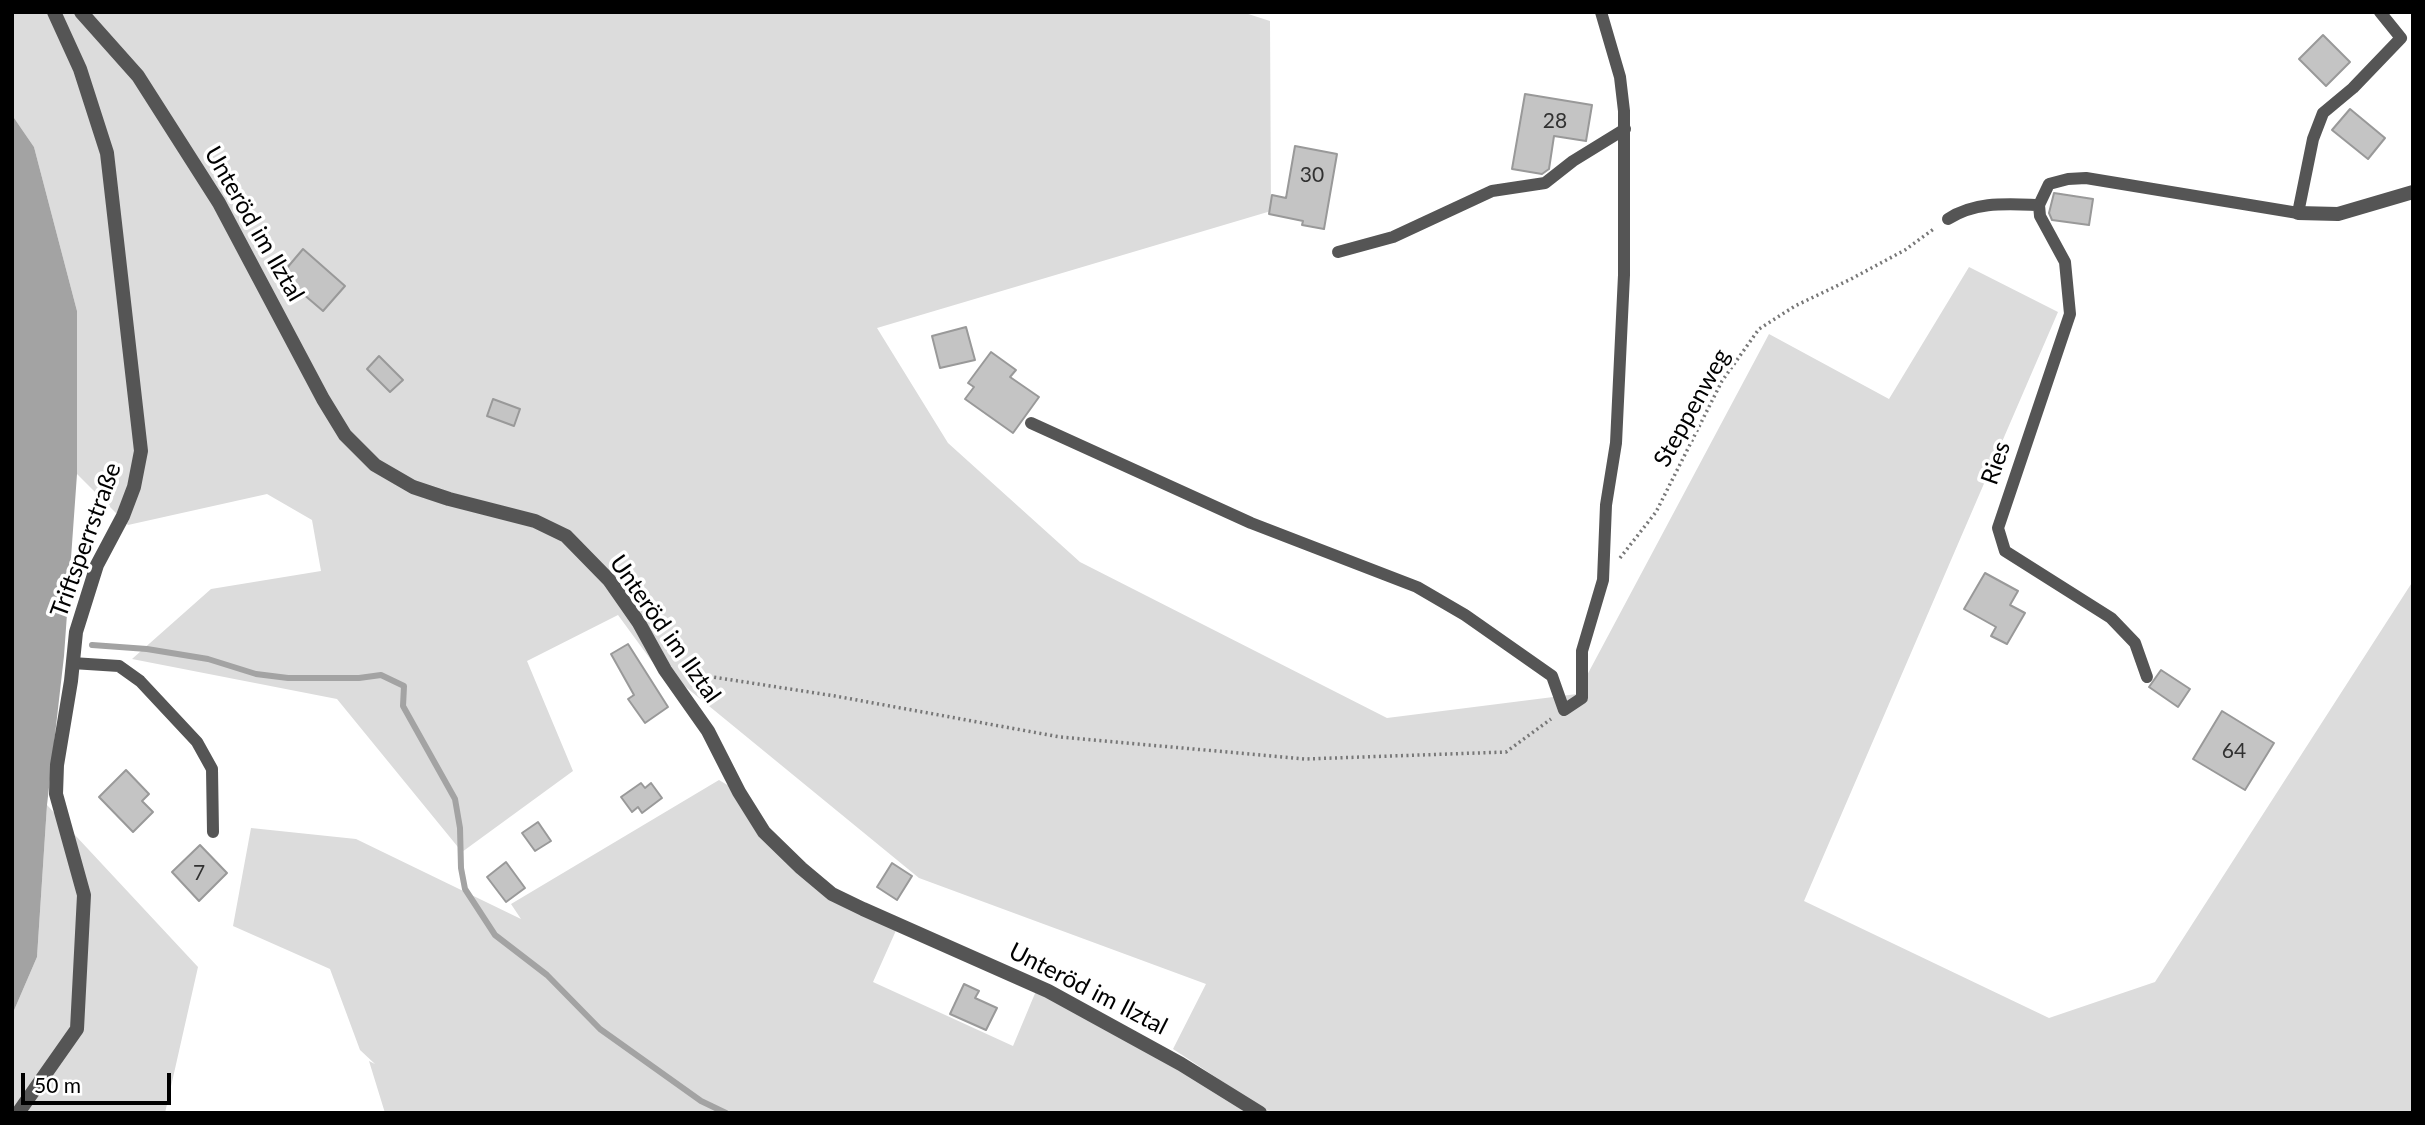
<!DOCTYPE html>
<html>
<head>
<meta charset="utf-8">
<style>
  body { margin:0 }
  #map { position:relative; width:2425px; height:1125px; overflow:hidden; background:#fff; font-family:Lato,sans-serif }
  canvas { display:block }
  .frame { position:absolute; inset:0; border:14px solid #000; pointer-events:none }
  .scale { position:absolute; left:21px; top:1073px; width:150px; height:32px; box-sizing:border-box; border:4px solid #000; border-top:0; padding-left:9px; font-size:21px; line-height:24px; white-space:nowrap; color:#000; -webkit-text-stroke:5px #fff; paint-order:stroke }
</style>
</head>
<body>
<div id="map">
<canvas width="2425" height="1125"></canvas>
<div class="frame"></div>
<div class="scale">50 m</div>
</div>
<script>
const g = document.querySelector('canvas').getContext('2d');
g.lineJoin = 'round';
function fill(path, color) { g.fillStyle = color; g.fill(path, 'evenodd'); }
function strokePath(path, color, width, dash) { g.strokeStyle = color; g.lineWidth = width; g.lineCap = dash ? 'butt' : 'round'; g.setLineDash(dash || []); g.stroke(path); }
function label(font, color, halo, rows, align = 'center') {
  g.font = font + ' Lato,sans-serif'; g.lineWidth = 7; g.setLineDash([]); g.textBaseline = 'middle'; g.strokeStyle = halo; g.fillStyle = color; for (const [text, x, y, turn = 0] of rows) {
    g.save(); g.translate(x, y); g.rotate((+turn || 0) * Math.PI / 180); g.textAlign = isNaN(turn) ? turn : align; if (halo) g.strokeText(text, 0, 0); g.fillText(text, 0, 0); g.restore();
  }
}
const green = new Path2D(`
  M12 12H1242L1270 21 1271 211 877 328 948 443 1080 562 1387 718 1577 694 1769 334 1889 399 1969 267 2058 312 1804 901 2049 1018 2155 982 2413 581V1113H1270L1173 1049 1206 984 919 878 665 670 659 671 618 615 527 661 573 771 462 852 337 699 132 659 211 589 321 571 312 520 267 494 128 525 77 474V311L34 147 12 115Z
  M719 780 739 792 801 868 898 926 873 982 1013 1046 1036 991 1260 1113H385L369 1061 375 1064 360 1050 330 969 233 926 251 828 356 839 521 919 511 904Z
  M47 805 198 967 165 1113H12V1015L37 957Z`);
const water = new Path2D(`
  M12 115 34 147 77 311V474L64 656 47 805 37 957 12 1015Z`);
const stream = new Path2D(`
  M92 645 147 649 208 659 256 674 288 678H359L381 675 404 686 403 706 455 799 460 828 461 868 465 889 495 935 547 975 600 1029 701 1101 726 1113`);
const building = new Path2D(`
  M2323 35 2350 62 2326 86 2299 59Z
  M1525 94 1592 105 1586 141 1554 136 1549 169 1542 174 1512 169Z
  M2350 109 2385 138 2368 159 2332 130Z
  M1295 146 1337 154 1324 229 1302 225 1303 221 1269 214 1272 195 1286 198Z
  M2054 193 2093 199 2089 225 2052 220 2049 213Z
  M303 249 345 286 323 311 281 275Z
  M966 327 975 360 940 368 932 336Z
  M991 352 1016 370 1010 377 1039 397 1013 433 965 399 974 387 968 383Z
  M379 356 403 380 390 392 367 369Z
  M493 399 520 409 514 426 487 416Z
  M1985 573 2018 591 2010 605 2025 613 2007 644 1991 636 1996 627 1964 609Z
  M628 644 668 707 645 723 628 699 634 695 611 654Z
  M2161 670 2190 689 2178 707 2149 687Z
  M2222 711 2274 743 2245 790 2193 759Z
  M126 770 149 794 142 801 153 812 133 832 99 797Z
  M641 783 645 788 651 783 662 798 642 813 638 807 632 812 621 797Z
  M538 822 551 841 535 851 522 833Z
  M200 845 227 873 199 901 172 872Z
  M506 862 525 888 506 902 487 877Z
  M892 863 912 876 897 900 877 887Z
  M964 984 979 991 975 998 997 1008 986 1030 950 1014Z`);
const path = new Path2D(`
  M1620 558 1656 512 1722 381 1759 329 1795 306 1851 279 1905 250 1935 228
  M687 673 835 696 1060 737 1305 759 1506 752 1551 719`);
const service = new Path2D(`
  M1948 219C1976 201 2007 204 2039 205
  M1338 252 1393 237 1492 191 1545 183 1573 161 1625 129
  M1031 423 1251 523 1417 587 1465 615 1552 676 1564 710 1582 698V651L1603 580 1606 505 1616 443 1624 275V111L1620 77 1601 12
  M72 663 119 666 140 681 197 742 212 769 213 832
  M2147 677 2135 643 2111 618 2005 551 1998 528 2070 314 2065 262 2040 216 2039 205 2049 184 2068 179 2086 178 2298 213 2313 139 2323 113 2353 88 2401 38 2380 12`);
const minor = new Path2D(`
  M81 12 138 76 219 203 323 399 345 435 375 465 413 487 449 499 535 521 566 536 609 580 639 623 665 670 708 731 739 792 764 832 801 868 832 894 863 909 1048 991 1181 1064 1260 1113
  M2298 213 2338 214 2413 192
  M18 1113 77 1029 84 895 56 794 57 765 71 681 76 632 97 565 123 516 134 487 141 451 107 153 80 69 54 12`);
const numberNames = [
  ["28",1555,121],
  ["30",1312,175],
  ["64",2234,751],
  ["7",199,873]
];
const streetNames = [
  ["Unteröd im Ilztal",254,224,60],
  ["Steppenweg",1692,408,-61],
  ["Ries",1996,463,-71],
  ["Triftsperrstraße",86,540,-70],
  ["Unteröd im Ilztal",665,629,55],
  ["Unteröd im Ilztal",1088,989,27]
];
fill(green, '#dcdcdc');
fill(water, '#a3a3a3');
strokePath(stream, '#a3a3a3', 6);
fill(building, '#c4c4c4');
strokePath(building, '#999', 2);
strokePath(path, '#777', 3.5, [2, 3.5]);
strokePath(service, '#555', 12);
strokePath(minor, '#555', 14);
label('21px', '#313131', null, numberNames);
label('24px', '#000', '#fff', streetNames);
</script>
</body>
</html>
